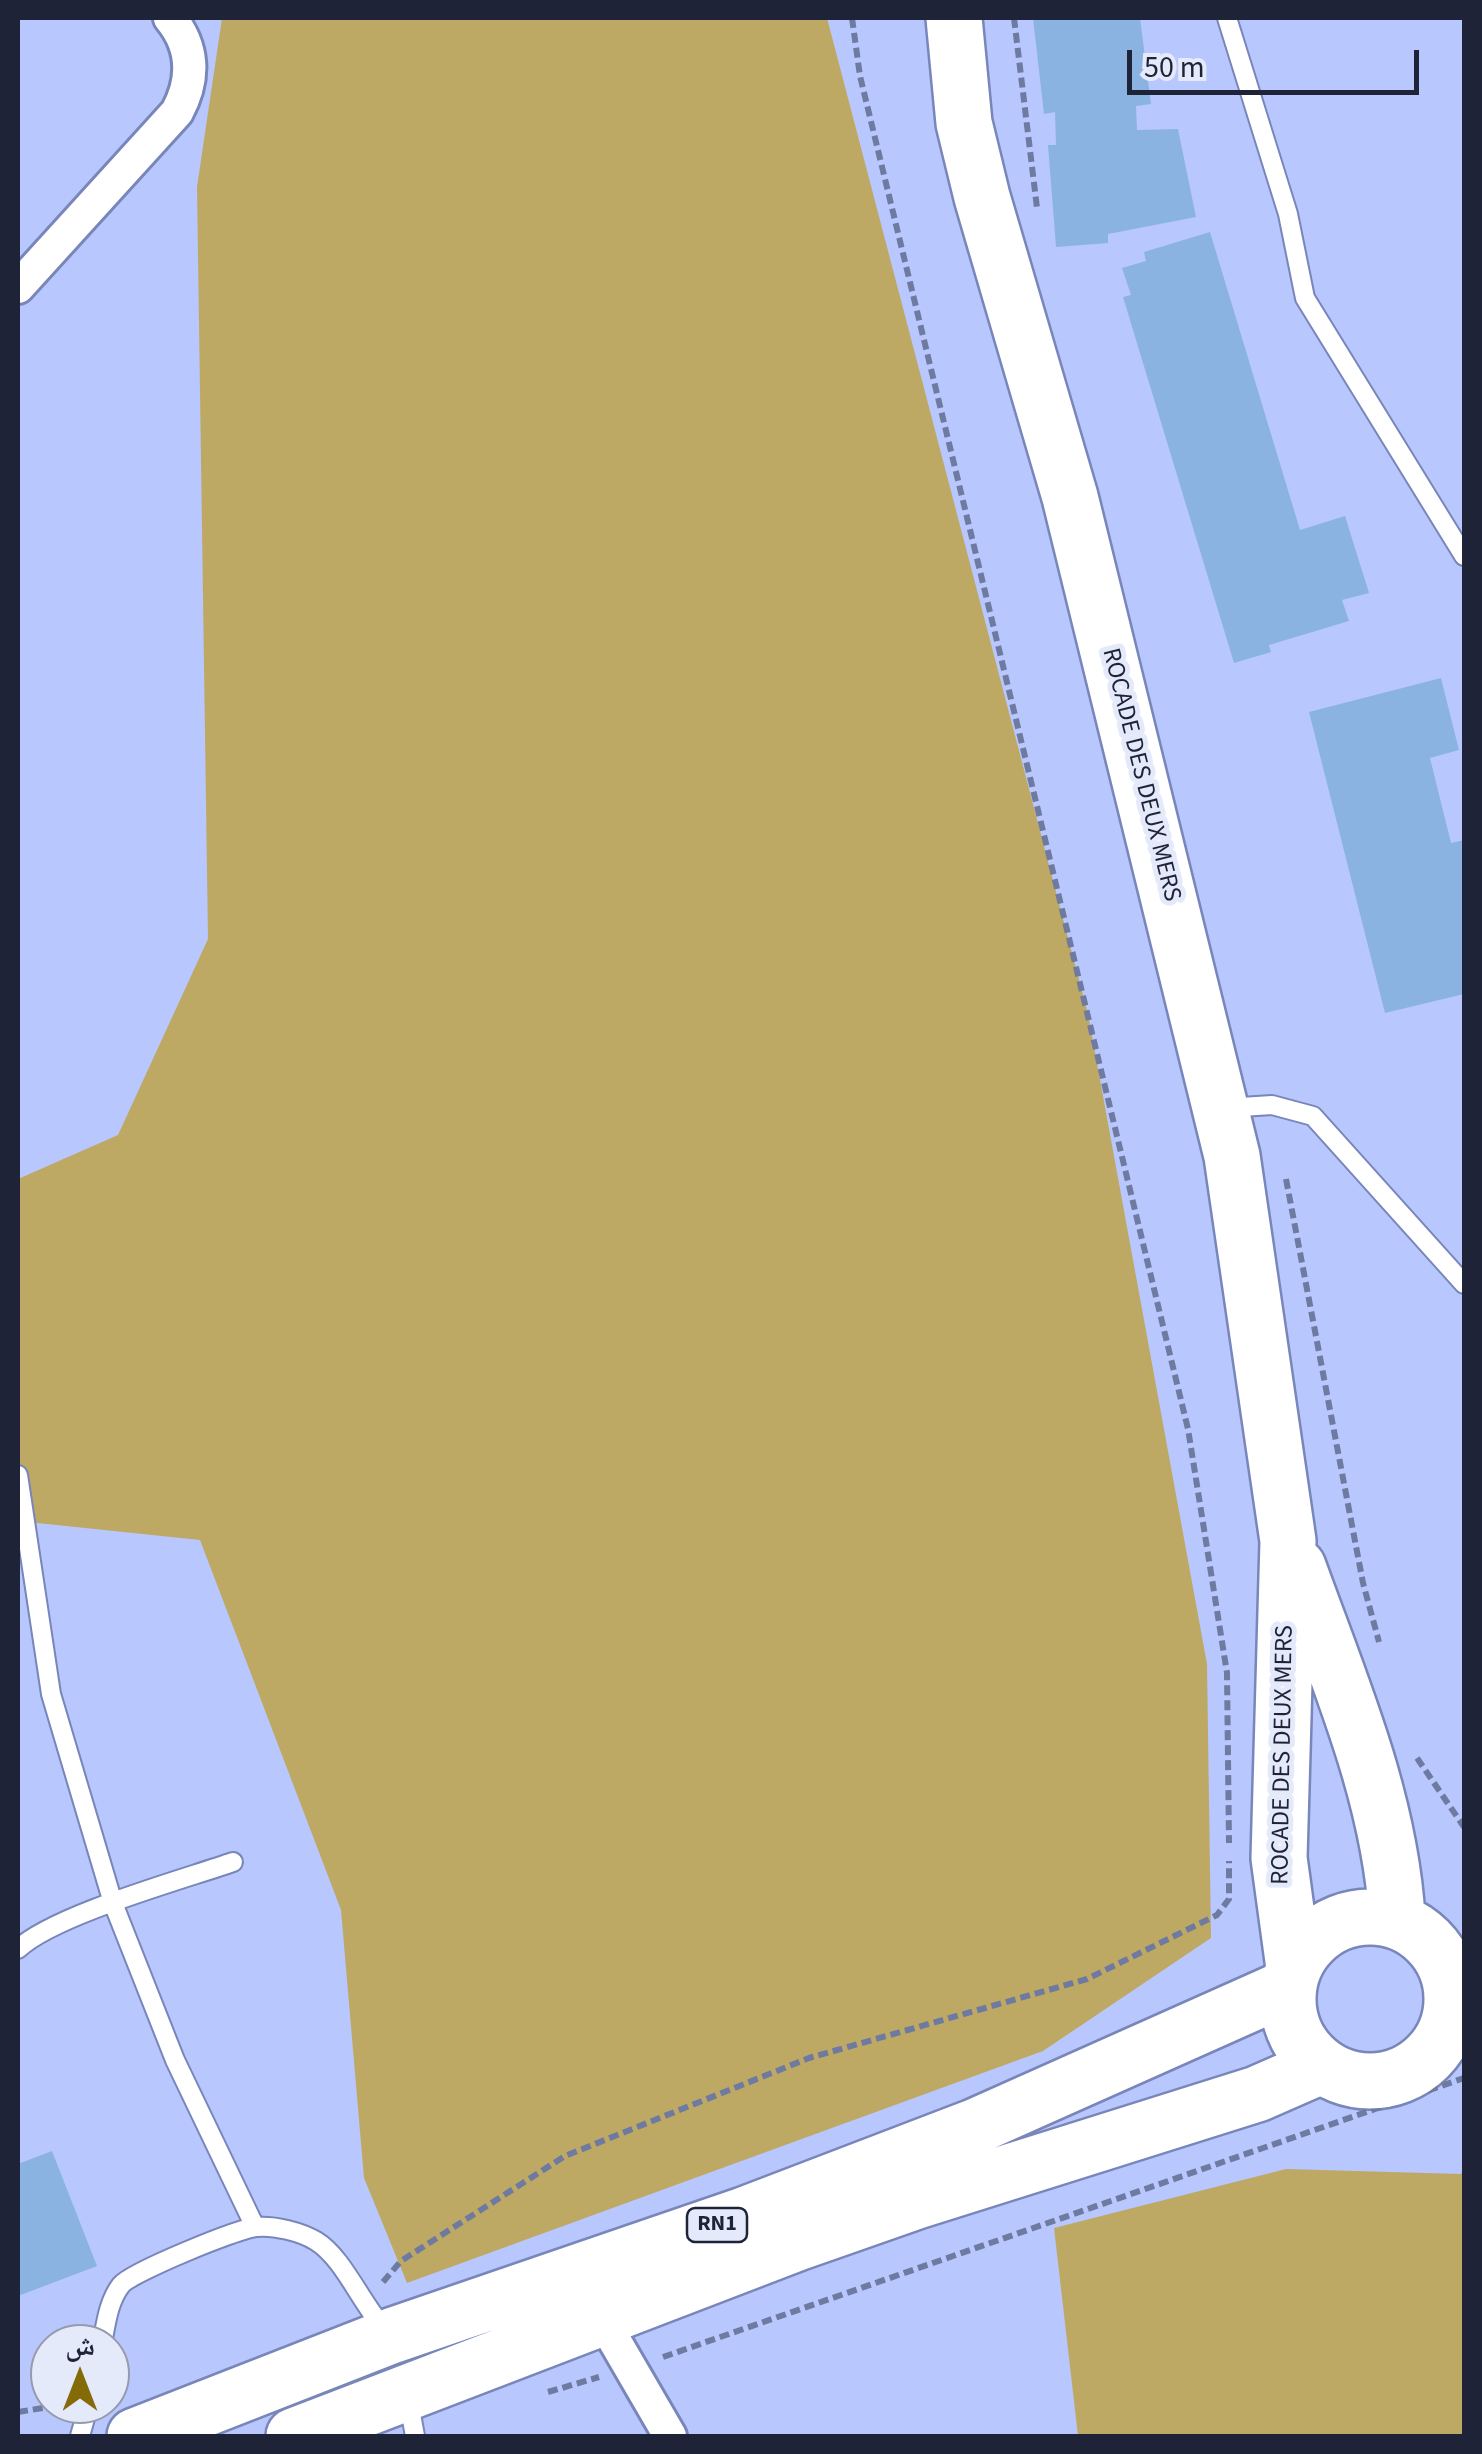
<!DOCTYPE html>
<html>
<head>
<meta charset="utf-8">
<style>
  body { margin:0 }
  #map { position:relative; width:1482px; height:2454px; overflow:hidden; background:#b8c7fe; font-family:"Source Sans 3","Noto Naskh Arabic",sans-serif }
  canvas { display:block }
  .frame { position:absolute; inset:0; border:20px solid #1e2338; pointer-events:none }
  .north { position:absolute; left:30px; top:2324px; width:100px; height:100px; box-sizing:border-box; background:#e5eafb; border:2px solid #959aad; border-radius:50%; rotate:0deg; font-size:28px; font-weight:700; line-height:40px; text-align:center; color:#1e2338 }
  .north::after { content:''; display:block; margin:auto; width:35px; height:45px; background:#846b07; clip-path:polygon(50% 0,100% 100%,50% 72%,0 100%) }
  .scale { position:absolute; left:1127px; top:50px; width:292px; height:45px; box-sizing:border-box; border:5px solid #1e2338; border-top:0; padding-left:12px; font-size:30px; line-height:35px; white-space:nowrap; color:#1e2338; -webkit-text-stroke:8px #e5eafb; paint-order:stroke }
</style>
</head>
<body>
<div id="map">
<canvas width="1482" height="2454"></canvas>
<div class="frame"></div>
<div class="north">ش</div>
<div class="scale">50 m</div>
</div>
<script>
const g = document.querySelector('canvas').getContext('2d');
g.lineJoin = 'round';
function fill(path, color) { g.fillStyle = color; g.fill(path, 'evenodd'); }
function strokePath(path, color, width, dash) { g.strokeStyle = color; g.lineWidth = width; g.lineCap = dash ? 'butt' : 'round'; g.setLineDash(dash || []); g.stroke(path); }
function label(font, color, halo, rows, align = 'center') {
  g.font = font + ' "Source Sans 3",sans-serif'; g.lineWidth = 10; g.setLineDash([]); g.textBaseline = 'middle'; g.strokeStyle = halo; g.fillStyle = color; for (const [text, x, y, turn = 0] of rows) {
    g.save(); g.translate(x, y); g.rotate((+turn || 0) * Math.PI / 180); g.textAlign = isNaN(turn) ? turn : align; if (halo) g.strokeText(text, 0, 0); g.fillText(text, 0, 0); g.restore();
  }
}
const green = new Path2D(`
  M222 18H827L1088 1014 1207 1664 1211 1938 1043 2051 407 2283 364 2178 341 1910 200 1540 18 1521V1179L118 1135 208 939 197 187Z
  M1286 2169 1461 2174 1464 2169V2436H1078L1054 2228Z`);
const building = new Path2D(`
  M1033 18H1140L1151 104 1136 106 1137 130 1178 129 1196 217 1108 234V243L1056 247 1048 145H1056L1055 112 1044 114Z
  M1210 232 1300 530 1345 516 1369 593 1342 600 1349 621 1269 645 1271 652 1234 663 1123 297 1131 295 1122 268 1146 261 1144 252Z
  M1441 678 1459 750 1430 758 1451 843 1464 840V994L1385 1013 1309 712Z
  M52 2151 97 2266 18 2296V2164Z`);
const path = new Path2D(`
  M852 18 860 76 1188 1429 1227 1673 1229 1843
  M1014 18 1037 208
  M1286 1179 1363 1583 1379 1642
  M1417 1758 1464 1827
  M383 2282 401 2261 565 2156 809 2058 1087 1979 1217 1915 1229 1899V1861
  M663 2357 1464 2078
  M548 2392 599 2377
  M18 2412 61 2405`);
const service = new Path2D(`
  M1227 18 1288 214 1305 298 1464 556
  M1226 1108 1272 1105 1313 1116 1464 1284
  M18 1475 51 1694 113 1903 175 2060 255 2227
  M18 1949C54 1915 181 1880 233 1862
  M102 2344C106 2324 108 2302 121 2285 132 2272 237 2229 256 2227 274 2225 301 2232 316 2241 344 2258 362 2306 387 2332
  M408 2398 415 2436
  M80 2436 89 2404`);
const minor = new Path2D(`
  M18 287 177 112C195 79 194 47 170 18
  M602 2319 670 2436`);
const trunk = new Path2D(`
  M954 18 964 123 982 197 1070 497 1232 1156 1288 1541 1279 1858 1294 1968
  M1298 1567C1339 1681 1390 1797 1397 1918
  M1288 1999a82 82 0 1 1 164 0a82 82 0 1 1-164 0Z
  M135 2436 391 2336 744 2215 974 2127 1288 1987
  M294 2436 797 2243 917 2201 1257 2094 1321 2066`);
const shields = [
  [717,2225,60]
];
const shieldNames = [
  ["RN1",717,2225]
];
const streetNames = [
  ["ROCADE DES DEUX MERS",1140,775,76],
  ["ROCADE DES DEUX MERS",1284,1755,-89]
];
fill(green, '#bea964');
fill(building, '#8bb3e1');
strokePath(service, '#7886b9', 22);
strokePath(minor, '#7886b9', 38);
strokePath(trunk, '#7886b9', 60);
strokePath(path, '#6f7aa1', 6, [10, 5]);
strokePath(service, '#fff', 18);
strokePath(minor, '#fff', 32);
strokePath(trunk, '#fff', 55);
for (const [x, y, w] of shields) { const box = new Path2D(); box.roundRect(x - w / 2, y - 17, w, 34, 8); g.fillStyle = '#e5eafb'; g.fill(box); strokePath(box, '#1e2338', 2.5); }
label('bold 22px', '#1e2338', null, shieldNames);
label('25px', '#1e2338', '#e5eafb', streetNames);
</script>
</body>
</html>
